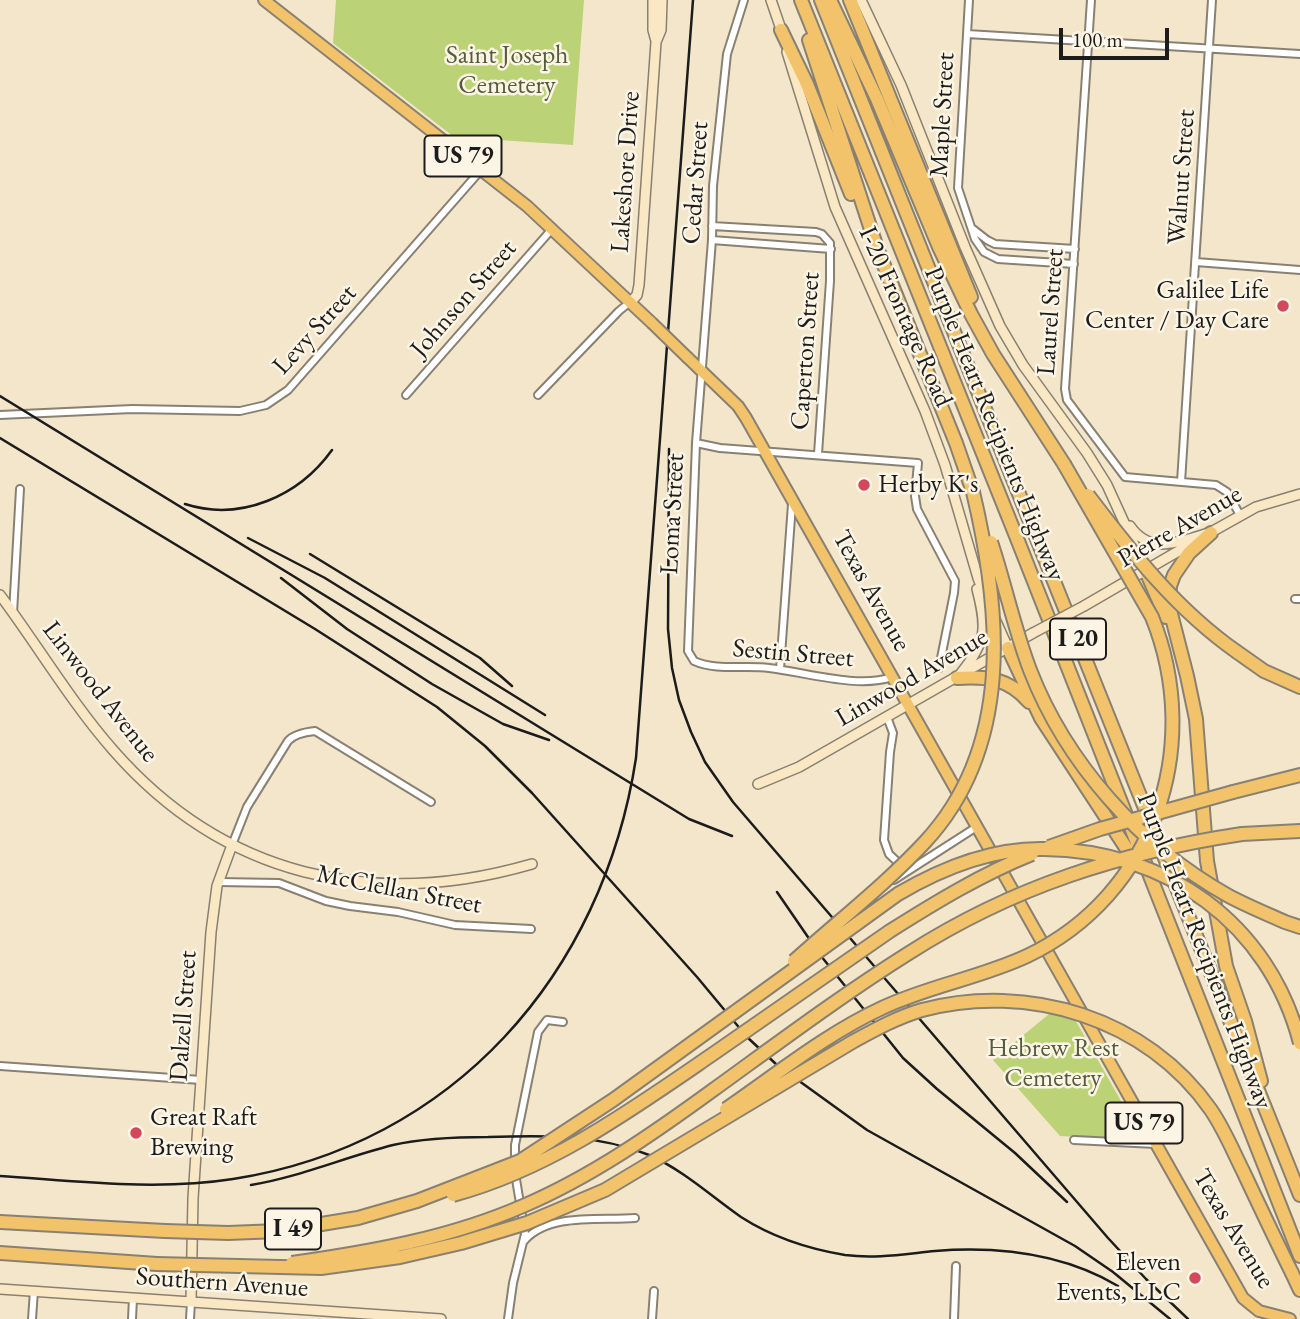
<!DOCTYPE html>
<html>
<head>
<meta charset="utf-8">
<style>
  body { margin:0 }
  #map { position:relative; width:1300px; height:1319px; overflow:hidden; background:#f3e6ca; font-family:"EB Garamond",serif }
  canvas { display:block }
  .scale { position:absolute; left:1059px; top:28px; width:110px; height:32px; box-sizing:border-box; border:4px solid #1c1c1c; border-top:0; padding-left:9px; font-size:21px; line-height:24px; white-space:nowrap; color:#1c1c1c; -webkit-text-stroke:5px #fcf5e5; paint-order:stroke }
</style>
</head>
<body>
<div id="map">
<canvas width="1300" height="1319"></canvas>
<div class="scale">100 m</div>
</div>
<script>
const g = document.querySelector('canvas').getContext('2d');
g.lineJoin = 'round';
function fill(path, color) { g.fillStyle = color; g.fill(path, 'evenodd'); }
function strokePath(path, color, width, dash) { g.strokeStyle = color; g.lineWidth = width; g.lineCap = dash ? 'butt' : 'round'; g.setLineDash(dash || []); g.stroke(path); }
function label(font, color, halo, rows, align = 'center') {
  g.font = font + ' "EB Garamond",serif'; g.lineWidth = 5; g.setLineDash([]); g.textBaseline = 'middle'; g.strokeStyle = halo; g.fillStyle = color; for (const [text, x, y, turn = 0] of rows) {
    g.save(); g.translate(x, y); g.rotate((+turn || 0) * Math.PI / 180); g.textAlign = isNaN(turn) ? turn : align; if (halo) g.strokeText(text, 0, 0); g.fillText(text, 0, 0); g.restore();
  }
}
const green = new Path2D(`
  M336 0H584L573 145 454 137 333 43Z
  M1054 1010 1073 1016 1143 1140 1060 1136 993 1060Z`);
const street = new Path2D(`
  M744 0 727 54 713 186 712 240 696 443 688 651 694 661C716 671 745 665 769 668 805 672 858 689 892 677
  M969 0 958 188 975 239 984 252 998 259 1074 264
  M1091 0 1065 389 1067 400 1125 477 1216 485 1227 492 1240 515
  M967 34 1300 54
  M712 226 816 232 822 234 830 243V281L818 454
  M973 229 987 240 995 244 1075 249
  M712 240 831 249
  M1196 262 1300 270
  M406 395 552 229
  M538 395 619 311 630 302
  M0 415 132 409 240 411 266 405 288 390 481 170
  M696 443 720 448 918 463 915 496 917 509 955 581 954 593 939 668
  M1181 482 1212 0
  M1295 599H1300
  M13 613 20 489
  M780 669 792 504
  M887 717 893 733 890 752 884 840 889 854 907 871
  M232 845 247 807 288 741C294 734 306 732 315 731L431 802
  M894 880 978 826
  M219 882 279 883 326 901 350 906 398 912 455 925 531 929
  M0 1066 201 1080
  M1074 1140 1156 1144
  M515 1162V1145L538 1032 547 1020 563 1022
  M524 1241C549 1212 602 1221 635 1218
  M32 1319 34 1291
  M132 1319 133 1298
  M190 1319 191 1302
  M508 1319 513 1283 525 1234 515 1173
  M652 1319 654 1291
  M954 1319 956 1266`);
const secondary = new Path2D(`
  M653 0V30L656 41
  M771 0 783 35
  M861 0 901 85 965 247 1000 326 1023 365 1087 453 1107 485 1138 553
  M787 52 835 207 925 411 945 465 978 578 989 606
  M631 302 637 295 639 285 656 42 661 30 662 0
  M1130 526C1150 556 1181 541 1209 533
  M1206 535 1256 507 1300 494
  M0 595C38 646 71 702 113 750 224 877 373 910 532 864
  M1084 606 1194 542
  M995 619 1008 648
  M961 673C987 641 987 628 977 589
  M758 784 799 767 1033 633
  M0 1289 441 1319
  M191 1302 193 1198 211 932 217 886 232 845`);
const primary = new Path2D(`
  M264 0 527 206 652 323
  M688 358 738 406 746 418 1243 1298 1259 1311 1290 1319`);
const highway = new Path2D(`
  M801 0 1018 541 1300 1256
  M821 0 1300 1195
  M830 0 877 99 939 247 971 314 993 354 1064 464
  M850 0 971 297
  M781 30 807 84 851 194
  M809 40 877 248 956 443 973 492
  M1211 533 1189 553 1174 575 1170 586 1169 606 1187 676 1196 719 1207 861 1226 966 1245 1021 1261 1081
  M1146 571 1166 617
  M1008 648 1041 718 1136 863
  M1237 652 1264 671 1300 687
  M957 678C986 676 1009 678 1029 702
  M1233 792 1300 775
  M1242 834 1300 831
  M1285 922 1300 927
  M0 1222 165 1231
  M0 1253 157 1264
  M1292 1273 1300 1290`);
const rail = new Path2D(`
  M0 396 689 819 732 836
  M0 438 315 629 437 707 485 746 532 793 697 977 747 1037 777 1065 867 1130 1075 1246 1113 1272 1170 1319
  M669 449 668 629 672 668 679 700 691 732 705 762 733 802 1108 1238 1146 1279 1188 1319
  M185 504C241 522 299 496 332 450
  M248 538 325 578 545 715
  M310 554 480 658 512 686
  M281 578 347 629 432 684 503 724 549 740
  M777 892 821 956 903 1058 937 1089 1015 1153 1067 1202
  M0 1176C77 1181 156 1191 233 1179 453 1145 603 974 636 758L693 0
  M251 1185C300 1177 345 1157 393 1145 424 1138 456 1137 488 1137 543 1135 597 1134 649 1155 683 1170 711 1196 741 1217 772 1237 809 1249 845 1255 875 1259 904 1254 935 1251 999 1246 1062 1253 1118 1286`);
const secondaryBridge = new Path2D(`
  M1033 633 1084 606`);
const primaryBridge = new Path2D(`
  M652 323 688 358`);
const highwayBridge = new Path2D(`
  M1088 495C1132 553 1177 610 1237 652
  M991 542C1005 584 1014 628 1030 670 1066 763 1140 846 1227 895 1245 905 1265 913 1285 922
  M1049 847 1100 829 1233 792
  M794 961C837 922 885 885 925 842 1014 746 1001 610 973 492
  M726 1109C777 1074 826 1034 882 1008 928 986 980 978 1027 956 1155 895 1204 746 1152 617L1064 464
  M453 1195C549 1169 630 1111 710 1056 770 1014 830 973 890 931 936 902 982 874 1032 854
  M165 1231 228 1233 279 1231 358 1218 417 1201 520 1161 613 1100 898 894C942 868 992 848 1044 849 1166 850 1269 923 1300 1043
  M292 1263C370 1252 450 1238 523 1206 591 1177 654 1133 713 1090 778 1043 842 995 909 953 1012 887 1122 852 1242 834
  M157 1264 321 1268 400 1257 461 1243 527 1223 605 1190 854 1041C876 1029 898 1017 922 1010 1028 982 1147 1018 1211 1110 1224 1129 1233 1151 1243 1171 1259 1205 1275 1239 1292 1273`);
const markers = [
  [1283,306,7,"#d1495b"],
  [864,485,7,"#d1495b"],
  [136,1133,7,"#d1495b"],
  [1195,1278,7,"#d1495b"]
];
const shields = [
  [463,156,77],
  [1078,639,56],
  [1144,1123,77],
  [293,1229,56]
];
const shieldNames = [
  ["US 79",463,156],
  ["I 20",1078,639],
  ["US 79",1144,1123],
  ["I 49",293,1229]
];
const parkNames = [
  ["Saint Joseph",507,56],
  ["Cemetery",507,86],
  ["Hebrew Rest",1053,1049],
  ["Cemetery",1053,1079]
];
const streetNames = [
  ["Maple Street",943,115,-87],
  ["Lakeshore Drive",626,172,-86],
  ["Walnut Street",1182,177,-86],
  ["Cedar Street",696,183,-86],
  ["Johnson Street",464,299,-49],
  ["Laurel Street",1051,312,-86],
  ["I-20 Frontage Road",905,317,66],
  ["Levy Street",315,330,-48],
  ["Caperton Street",806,351,-86],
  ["Purple Heart Recipients Highway",994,424,68],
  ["Loma Street",673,514,-87],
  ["Pierre Avenue",1180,527,-30],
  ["Texas Avenue",871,591,61],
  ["Sestin Street",793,654,5],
  ["Linwood Avenue",912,678,-30],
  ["Linwood Avenue",100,692,52],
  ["McClellan Street",399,890,11],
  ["Purple Heart Recipients Highway",1204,951,69],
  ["Dalzell Street",184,1016,-86],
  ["Texas Avenue",1233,1229,59],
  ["Southern Avenue",222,1283,4]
];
const poiNames = [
  ["Galilee Life",1269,291],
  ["Center / Day Care",1269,321],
  ["Herby K's",878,485,"left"],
  ["Great Raft",150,1118,"left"],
  ["Brewing",150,1148,"left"],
  ["Eleven",1181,1263],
  ["Events, LLC",1181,1293]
];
fill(green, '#bbd277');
strokePath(street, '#888173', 10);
strokePath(secondary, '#888173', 12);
strokePath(primary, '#888173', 14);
strokePath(highway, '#888173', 16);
strokePath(street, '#fff', 6);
strokePath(secondary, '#fae7c3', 9);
strokePath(primary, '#f2c36a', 10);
strokePath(highway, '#f2c36a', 12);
strokePath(rail, '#1c1c1c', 2.5);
strokePath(secondaryBridge, '#888173', 12, []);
strokePath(primaryBridge, '#888173', 14, []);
strokePath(highwayBridge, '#888173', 16, []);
strokePath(secondaryBridge, '#fae7c3', 9);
strokePath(primaryBridge, '#f2c36a', 10);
strokePath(highwayBridge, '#f2c36a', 12);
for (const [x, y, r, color] of markers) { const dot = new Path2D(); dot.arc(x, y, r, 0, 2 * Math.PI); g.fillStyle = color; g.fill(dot); strokePath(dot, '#fcf5e5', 2.5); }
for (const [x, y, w] of shields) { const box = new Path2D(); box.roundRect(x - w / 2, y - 20.5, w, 41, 5); g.fillStyle = '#fcf5e5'; g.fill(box); strokePath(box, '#1c1c1c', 2); }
label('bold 24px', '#1c1c1c', null, shieldNames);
label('26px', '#545c3c', '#fcf5e5', parkNames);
label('26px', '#1c1c1c', '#fcf5e5', streetNames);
label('26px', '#1c1c1c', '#fcf5e5', poiNames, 'right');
</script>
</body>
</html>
